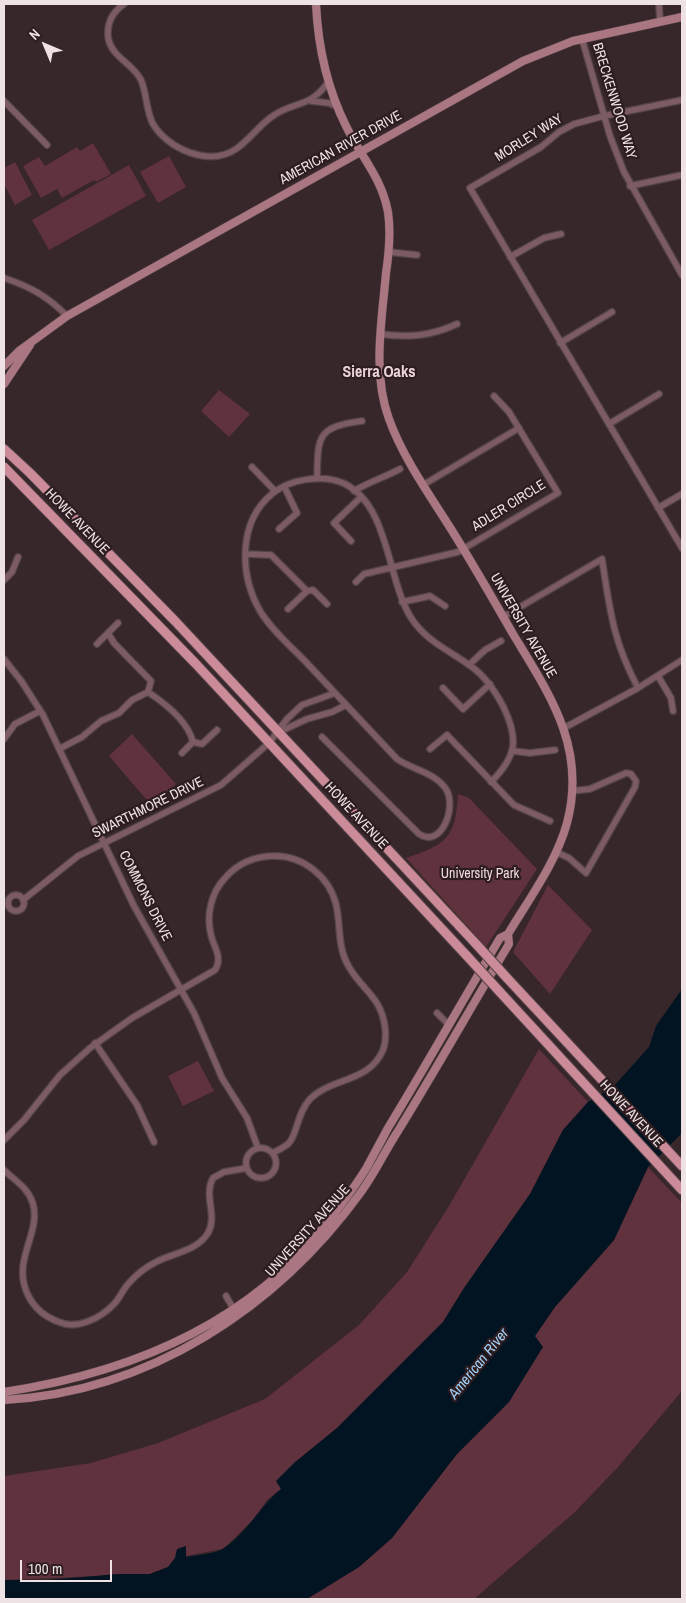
<!DOCTYPE html>
<html>
<head>
<meta charset="utf-8">
<style>
  body { margin:0 }
  #map { position:relative; width:686px; height:1603px; overflow:hidden; background:#37262a; font-family:"Archivo Narrow",sans-serif }
  canvas { display:block }
  .frame { position:absolute; inset:0; border:5px solid #eee2e4; pointer-events:none }
  .north { position:absolute; left:20px; top:20px; width:50px; height:50px; -webkit-text-stroke:4px #2d1d20; paint-order:stroke; rotate:315deg; font-size:14px; font-weight:700; line-height:20px; text-align:center; color:#eee2e4 }
  .north::after { content:''; display:block; margin:auto; width:18px; height:22px; background:#eee2e4; clip-path:polygon(50% 0,100% 100%,50% 72%,0 100%) }
  .scale { position:absolute; left:20px; top:1560px; width:92px; height:22px; box-sizing:border-box; border:2px solid #eee2e4; border-top:0; padding-left:6px; font-size:15px; line-height:18px; white-space:nowrap; color:#eee2e4; -webkit-text-stroke:4px #2d1d20; paint-order:stroke }
</style>
</head>
<body>
<div id="map">
<canvas width="686" height="1603"></canvas>
<div class="frame"></div>
<div class="north">N</div>
<div class="scale">100 m</div>
</div>
<script>
const g = document.querySelector('canvas').getContext('2d');
g.lineJoin = 'round';
function fill(path, color) { g.fillStyle = color; g.fill(path, 'evenodd'); }
function strokePath(path, color, width, dash) { g.strokeStyle = color; g.lineWidth = width; g.lineCap = dash ? 'butt' : 'round'; g.setLineDash(dash || []); g.stroke(path); }
function label(font, color, halo, rows, align = 'center') {
  g.font = font + ' "Archivo Narrow",sans-serif'; g.lineWidth = 4.5; g.setLineDash([]); g.textBaseline = 'middle'; g.strokeStyle = halo; g.fillStyle = color; for (const [text, x, y, turn = 0] of rows) {
    g.save(); g.translate(x, y); g.rotate((+turn || 0) * Math.PI / 180); g.textAlign = isNaN(turn) ? turn : align; if (halo) g.strokeText(text, 0, 0); g.fillText(text, 0, 0); g.restore();
  }
}
const green = new Path2D(`
  M93 143 111 174 96 182 94 180 62 198 57 189 41 198 23 166 39 157 45 166 77 147 80 151Z
  M169 156 186 187 158 203 140 172Z
  M15 162 32 195 15 205 4 184V168Z
  M129 165 146 196 49 250 32 220Z
  M219 390 250 414 229 437 201 411Z
  M132 734 176 784 152 806 109 756Z
  M458 794 469 798 537 869 486 947 406 858C446 845 456 837 458 794Z
  M548 885 592 930 550 994 513 952Z
  M539 1049 588 1102 563 1130 530 1194 464 1288 443 1322 337 1428 294 1463 281 1489 267 1500 253 1520 223 1549 175 1558 168 1567 150 1574 4 1580V1476L91 1463 158 1443 265 1399 359 1325 407 1272 449 1206Z
  M198 1061 214 1091 183 1106 168 1076Z
  M648 1167 682 1203V1391L618 1467 575 1512 474 1599H307L359 1567 392 1538 457 1454 509 1402 535 1336 555 1307 614 1240Z`);
const water = new Path2D(`
  M682 989V1133L648 1167 614 1240 555 1307 535 1336 543 1347 509 1402 457 1454 392 1538 359 1567 307 1599H4V1580H49L117 1574H150L168 1567 175 1558 177 1549 186 1546V1557C197 1555 215 1554 224 1548 246 1534 260 1506 281 1489L276 1481 294 1463 337 1428 443 1322 464 1288 530 1194 563 1130 588 1102 613 1087 649 1047 656 1026Z`);
const street = new Path2D(`
  M124 4C114 11 107 22 108 36 110 57 133 63 141 80 147 94 146 111 153 124 168 149 209 167 236 149 249 140 258 127 270 118 293 100 309 110 329 81
  M659 4 660 21
  M582 39 610 136 624 172 682 275
  M682 100 604 116 574 124 559 132 541 147 470 188 682 548
  M4 101 47 145
  M311 101 329 103 338 107
  M630 186 682 175
  M389 252 417 255
  M510 257 544 238 561 234
  M4 278C31 287 47 296 67 316
  M380 334C409 338 431 336 457 324
  M560 343 612 312
  M609 424 659 394
  M252 467 275 491
  M317 479C318 437 316 427 362 421
  M423 485 519 428
  M354 491C369 482 385 477 400 469
  M658 508 682 494
  M279 529 297 513 284 486
  M351 541 334 523 361 497
  M246 554 271 555 307 591
  M4 580 12 572 18 557
  M356 582 364 574 458 552 558 493 509 412 494 396
  M402 602 430 596 445 606
  M288 609 307 591 313 590 327 604
  M503 617 602 559C610 611 613 641 638 688
  M108 633 114 643 151 681 148 692
  M97 644 118 623
  M4 659 22 682 43 715 134 906 194 1013 222 1078 247 1118 258 1148
  M469 665 485 650 501 641
  M658 676 671 698 673 711
  M443 688 463 709 490 684
  M564 728 638 688 682 660
  M279 732 307 719 332 712 346 705
  M322 737 419 834C442 849 457 806 446 789 434 772 413 770 397 759 366 726 335 693 304 660 289 645 271 629 260 611 239 574 238 521 273 493 291 479 322 474 343 483 389 504 387 578 410 616 425 641 449 650 472 667 486 677 495 691 503 706 519 739 517 756 491 782
  M4 739 15 724 40 711
  M193 742 202 744 217 730
  M59 749 82 737 101 721 119 713 132 700 148 692C166 704 188 721 193 742L182 753
  M430 749 447 735 514 805 550 821
  M513 751 530 753 555 750
  M556 852 569 858 586 873 635 787 636 781 631 774 626 773 590 789 572 791
  M8 903a8 8 0 1 1 16 0a8 8 0 1 1-16 0Z
  M23 900 78 856 221 785 269 743 287 719 302 705 335 693
  M437 1013 449 1025
  M95 1043 137 1105 154 1142
  M4 1140 24 1120 60 1075 90 1048 132 1018 215 970C223 957 214 948 211 935 206 915 211 893 225 878 238 863 256 856 275 856 304 856 329 877 336 904 341 926 337 947 349 967 363 991 381 997 385 1027 386 1035 386 1042 383 1050 369 1083 332 1077 310 1099 297 1113 297 1135 289 1143 285 1147 278 1150 273 1153
  M246 1163a15 15 0 1 1 30 0a15 15 0 1 1-30 0Z
  M4 1170C15 1181 28 1187 33 1204 38 1221 29 1239 25 1256 17 1285 31 1312 59 1322 77 1330 101 1318 114 1304 120 1298 123 1289 129 1283 136 1275 146 1267 156 1262 173 1253 197 1251 208 1233 218 1215 203 1196 213 1178L224 1172 247 1168
  M226 1296 233 1308`);
const secondary = new Path2D(`
  M4 366 19 351 67 316 523 61 573 41 682 17
  M4 384 30 345
  M4 1392C129 1373 247 1325 327 1223 341 1205 355 1187 367 1167 374 1154 381 1141 388 1128 421 1074 452 1019 484 965L500 938 508 934C529 899 556 863 567 823 587 748 550 695 513 634 493 599 473 564 451 529 429 494 403 458 389 419 372 373 382 320 386 273 389 253 391 232 388 212 381 176 361 157 346 126 327 88 318 46 316 4
  M4 1400C149 1392 277 1308 361 1192 375 1173 385 1151 398 1131 435 1071 470 1009 506 949L509 944 508 934`);
const primary = new Path2D(`
  M4 449 30 473 175 621 477 945
  M4 467 196 664 467 956
  M507 978 682 1166
  M499 991 682 1190`);
const primaryBridge = new Path2D(`
  M477 945 507 978
  M467 956 499 991`);
const streetNames = [
  ["BRECKENWOOD WAY",614,101,73],
  ["MORLEY WAY",529,138,-32],
  ["AMERICAN RIVER DRIVE",341,148,-29],
  ["ADLER CIRCLE",509,506,-32],
  ["HOWE AVENUE",77,522,46],
  ["UNIVERSITY AVENUE",523,626,60],
  ["SWARTHMORE DRIVE",148,808,-26],
  ["HOWE AVENUE",356,816,47],
  ["COMMONS DRIVE",145,896,63],
  ["HOWE AVENUE",631,1114,47],
  ["UNIVERSITY AVENUE",308,1231,-48]
];
const parkNames = [
  ["University Park",480,874]
];
const waterNames = [
  ["American River",479,1364,-51]
];
const quarterNames = [
  ["Sierra Oaks",379,373]
];
fill(green, '#60323d');
fill(water, '#021322');
strokePath(street, '#544448', 8);
strokePath(secondary, '#544448', 9);
strokePath(primary, '#544448', 11);
strokePath(street, '#7c5c62', 5.5);
strokePath(secondary, '#a97681', 8);
strokePath(primary, '#cc8b99', 9);
strokePath(primaryBridge, '#544448', 11, []);
strokePath(primaryBridge, '#cc8b99', 9);
label('14px', '#eee2e4', '#2d1d20', streetNames);
label('14px', '#f0dade', '#2d1d20', parkNames);
label('italic 15px', '#a1d1f9', '#2d1d20', waterNames);
label('bold 16px', '#ead3d7', '#2d1d20', quarterNames);
</script>
</body>
</html>
